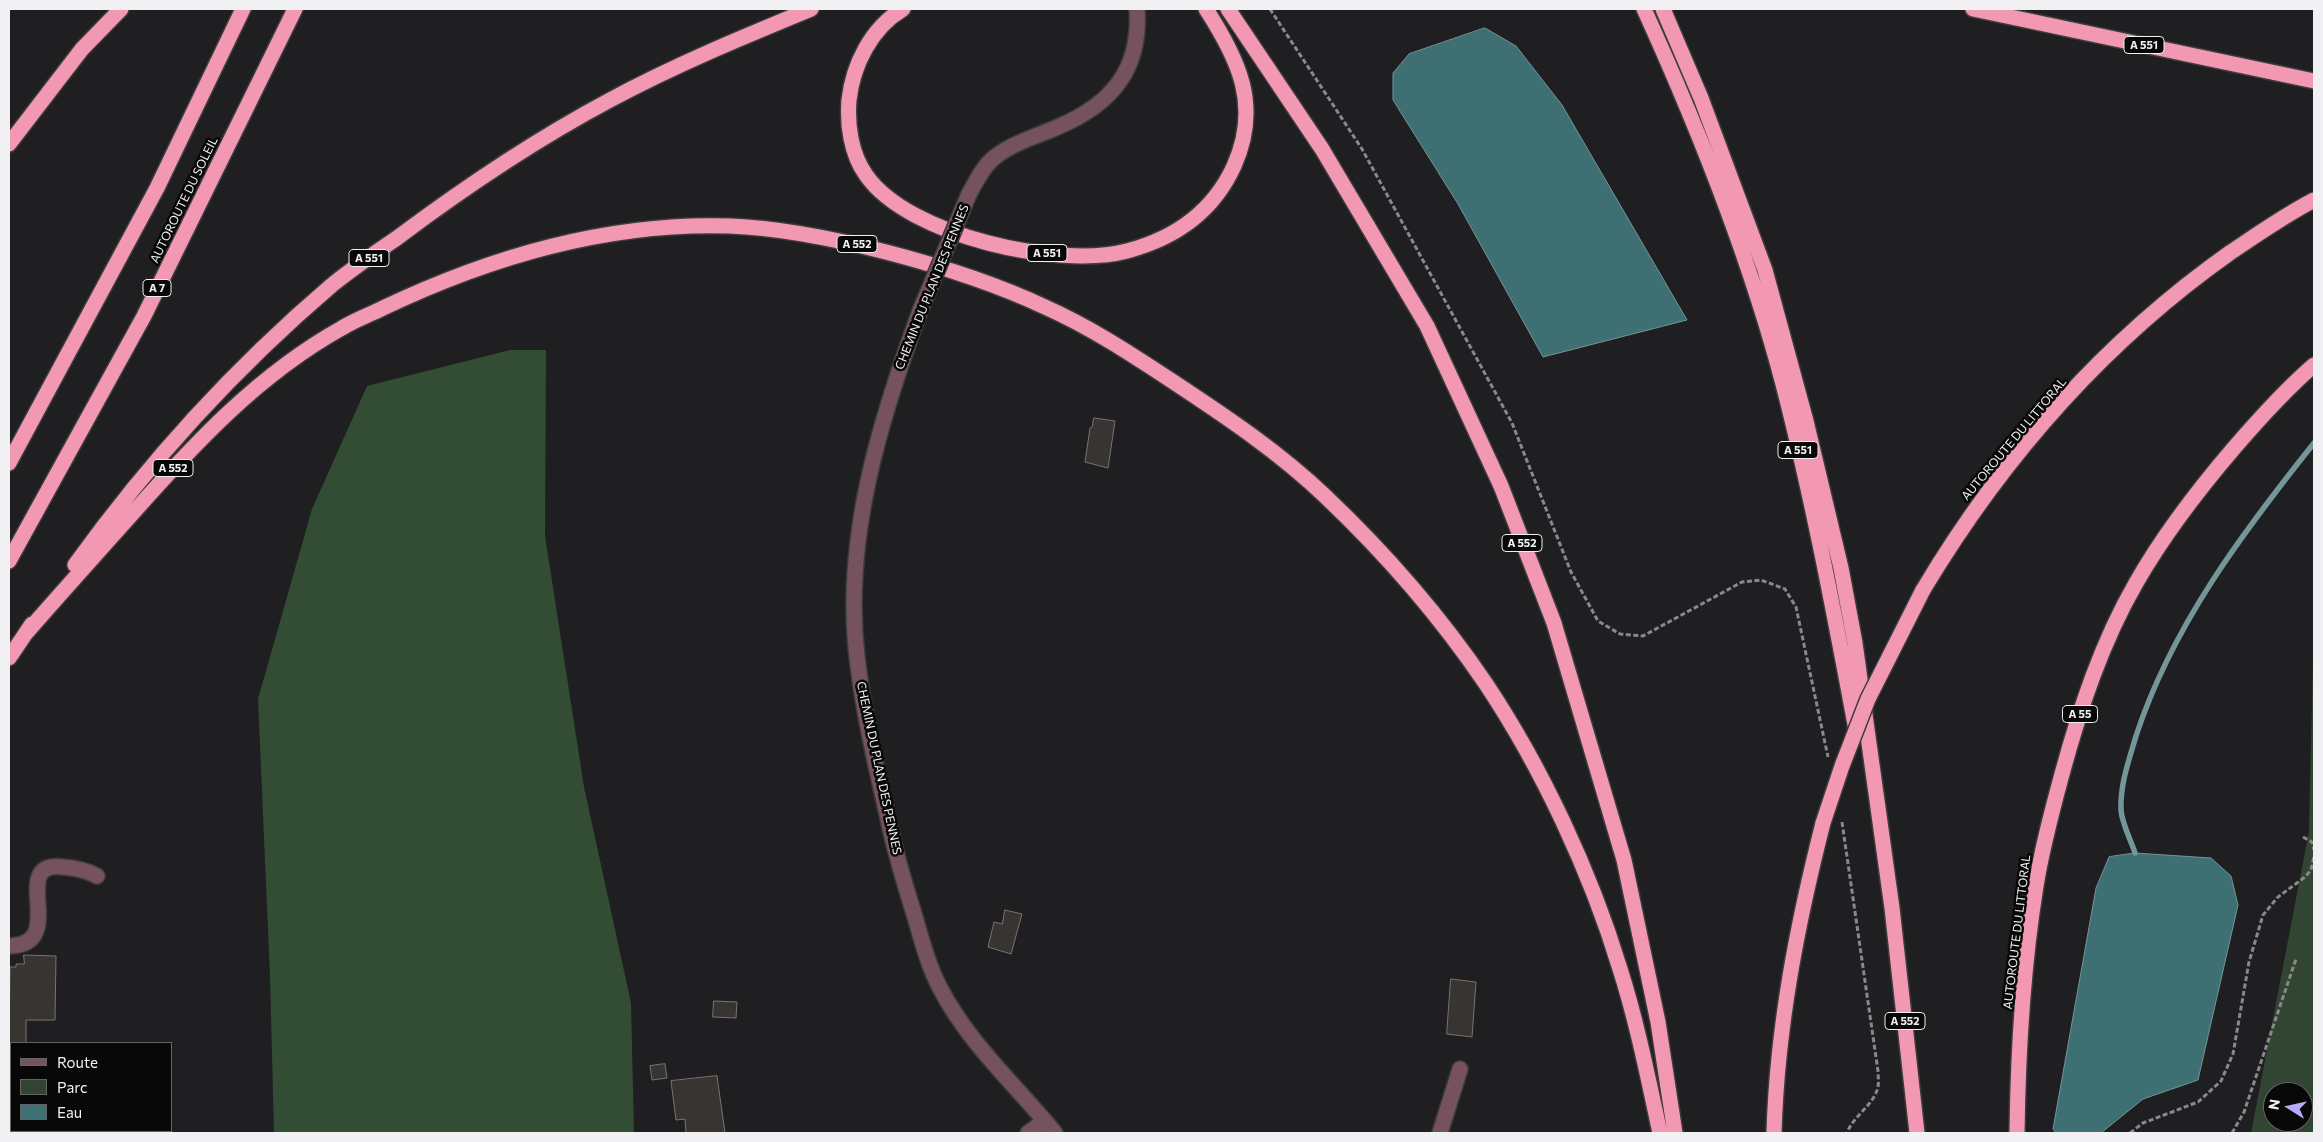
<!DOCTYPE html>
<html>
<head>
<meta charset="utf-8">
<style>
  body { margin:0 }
  #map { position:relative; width:2323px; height:1142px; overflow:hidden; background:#1f1e21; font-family:Commissioner,sans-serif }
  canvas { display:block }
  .frame { position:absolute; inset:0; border:10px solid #f1f1f3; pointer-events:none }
  .legend { position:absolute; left:10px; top:1042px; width:162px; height:90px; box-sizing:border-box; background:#080809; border:1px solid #656567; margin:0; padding:6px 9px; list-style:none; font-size:15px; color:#f1f1f3 }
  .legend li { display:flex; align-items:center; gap:10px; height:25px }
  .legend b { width:25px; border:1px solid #656567 }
  .north { position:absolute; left:2263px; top:1082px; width:50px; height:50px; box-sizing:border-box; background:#080809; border:1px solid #656567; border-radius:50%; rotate:280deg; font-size:14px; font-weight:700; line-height:20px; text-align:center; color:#f1f1f3 }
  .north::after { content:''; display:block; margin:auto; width:18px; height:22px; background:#b7abf8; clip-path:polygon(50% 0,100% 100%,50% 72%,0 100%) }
</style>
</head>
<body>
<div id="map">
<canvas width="2323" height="1142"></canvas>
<div class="frame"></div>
<ul class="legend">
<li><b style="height:6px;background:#76525c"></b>Route</li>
<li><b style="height:14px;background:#324533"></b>Parc</li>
<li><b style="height:14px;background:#3e6f72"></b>Eau</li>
</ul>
<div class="north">N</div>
</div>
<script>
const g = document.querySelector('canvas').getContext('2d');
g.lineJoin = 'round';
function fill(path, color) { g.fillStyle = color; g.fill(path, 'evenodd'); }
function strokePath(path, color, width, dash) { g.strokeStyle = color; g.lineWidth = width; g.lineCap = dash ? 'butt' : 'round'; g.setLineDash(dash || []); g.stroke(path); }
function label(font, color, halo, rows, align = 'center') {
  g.font = font + ' Commissioner,sans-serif'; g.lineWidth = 5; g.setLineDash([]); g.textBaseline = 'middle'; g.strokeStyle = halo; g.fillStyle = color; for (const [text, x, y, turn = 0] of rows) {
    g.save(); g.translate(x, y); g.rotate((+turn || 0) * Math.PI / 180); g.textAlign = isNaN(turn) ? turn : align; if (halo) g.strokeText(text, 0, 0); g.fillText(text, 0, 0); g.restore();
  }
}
const green = new Path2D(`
  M2314 618V1133H2251L2309 831ZM2273 1092H2303V1122H2273Z`);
const forest = new Path2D(`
  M510 350H546L545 536 584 787 631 1003 634 1133H274L270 976 258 699 312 509 367 386Z`);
const water = new Path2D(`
  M1485 28 1516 46 1562 105 1687 320 1543 357 1458 204 1393 100V73L1409 54Z
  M2135 853 2211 858 2231 876 2238 905 2198 1080 2143 1099 2101 1133H2056L2053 1129 2096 888 2109 857Z`);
const stream = new Path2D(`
  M2135 853C2131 840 2122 824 2121 810 2120 784 2129 760 2136 736 2172 626 2243 532 2314 443`);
const building = new Path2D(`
  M1094 418 1115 421 1108 468 1085 462 1090 428 1092 427Z
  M1005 910 1022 914 1011 954 988 947 994 922 1002 924Z
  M24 955 56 956 55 1020H26V1043H9L10 967H16V964H24Z
  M1451 979 1476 982 1472 1037 1447 1034Z
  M714 1001 737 1002 736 1018 713 1017Z
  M665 1064 667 1078 652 1080 650 1066Z
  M717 1076 725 1133H686L685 1119 676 1120 671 1081Z`);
const path = new Path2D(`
  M1270 9 1362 149 1512 423 1571 572 1598 621 1620 634 1643 636 1742 582 1761 580 1785 589 1796 607 1828 757
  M1842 822 1878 1071C1878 1076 1879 1082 1878 1087 1874 1105 1853 1116 1847 1133
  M2303 837 2312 842 2314 850
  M2130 1133 2143 1123 2198 1102 2221 1081 2233 1054 2249 962 2263 915 2278 897 2305 877 2311 870 2314 856
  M2232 1133 2244 1112 2296 959`);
const minor = new Path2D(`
  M969 194C976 182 983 166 995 157 1014 142 1038 136 1060 126 1113 103 1141 68 1137 9
  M920 311C880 420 843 539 857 657 863 710 875 762 887 814 894 849 904 882 915 917 922 941 928 965 940 988 969 1044 1016 1085 1055 1133
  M9 946C71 945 6 860 63 867 76 868 86 870 97 876
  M1028 1133 1045 1121
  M1440 1133 1460 1069`);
const highway = new Path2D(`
  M903 9C871 28 853 65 849 100 847 125 851 154 866 175 908 236 1059 269 1127 251 1176 238 1213 212 1234 166 1261 106 1239 60 1206 9
  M1228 9 1322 149 1427 326 1501 486 1554 623 1624 860 1658 1022 1675 1133
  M1644 9C1699 130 1749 255 1783 384 1813 500 1835 618 1857 735
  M1663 9 1701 98 1765 270 1806 421 1841 568 1855 643 1892 908 1917 1133
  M1973 9 2314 81
  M9 144 82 49 121 9
  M9 463 157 188 243 9
  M9 561 144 316 295 9
  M75 565C149 462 236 367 332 285 353 268 375 253 397 238 465 187 535 140 610 100 675 65 743 37 811 9
  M1923 590C2002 458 2105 341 2231 252 2258 234 2285 215 2314 200
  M27 632C62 592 97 553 132 514 194 444 259 374 342 328 355 320 369 315 383 308 490 257 610 222 730 226 783 228 835 239 886 252 940 266 994 283 1045 307 1090 327 1131 354 1172 381 1225 416 1279 452 1325 496 1384 552 1440 616 1486 684 1542 768 1591 873 1620 969 1637 1022 1648 1078 1660 1133
  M9 658 32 624
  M1774 1133C1777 1028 1797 925 1823 823
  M2017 1133C2018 1051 2023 967 2036 886 2042 848 2052 811 2062 774 2080 708 2102 642 2136 583 2164 534 2198 490 2234 448 2259 419 2285 390 2314 365`);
const minorBridge = new Path2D(`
  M920 311 969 194`);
const highwayBridge = new Path2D(`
  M1823 823 1842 766 1868 699 1923 590`);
const shields = [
  [2144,45,40],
  [857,244,40],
  [1047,253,40],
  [369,258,40],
  [157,288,28],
  [1798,450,40],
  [173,468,40],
  [1522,543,40],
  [2080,714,35],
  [1905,1021,40]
];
const shieldNames = [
  ["A 551",2144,45],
  ["A 552",857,244],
  ["A 551",1047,253],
  ["A 551",369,258],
  ["A 7",157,288],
  ["A 551",1798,450],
  ["A 552",173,468],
  ["A 552",1522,543],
  ["A 55",2080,714],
  ["A 552",1905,1021]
];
const streetNames = [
  ["AUTOROUTE DU SOLEIL",184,200,-64],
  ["CHEMIN DU PLAN DES PENNES",932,287,-68],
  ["AUTOROUTE DU LITTORAL",2014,439,-50],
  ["CHEMIN DU PLAN DES PENNES",879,768,78],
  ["AUTOROUTE DU LITTORAL",2017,932,-83]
];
fill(green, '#324533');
fill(forest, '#324d34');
fill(water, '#3e6f72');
strokePath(water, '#749699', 1);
strokePath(stream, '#749699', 5.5);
fill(building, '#383432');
strokePath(building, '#787472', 1);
strokePath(minor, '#3c3c3e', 18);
strokePath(highway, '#3c3c3e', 18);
strokePath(path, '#89888b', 3, [5, 2.5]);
strokePath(minor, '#76525c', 15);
strokePath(highway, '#f398b2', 15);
strokePath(minorBridge, '#3c3c3e', 18, []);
strokePath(highwayBridge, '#3c3c3e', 18, []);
strokePath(minorBridge, '#76525c', 15);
strokePath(highwayBridge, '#f398b2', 15);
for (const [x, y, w] of shields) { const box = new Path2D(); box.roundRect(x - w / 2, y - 8.5, w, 17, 4); g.fillStyle = '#080809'; g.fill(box); strokePath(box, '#f1f1f3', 1); }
label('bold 11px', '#f1f1f3', null, shieldNames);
label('12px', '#f1f1f3', '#080809', streetNames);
</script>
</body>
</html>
